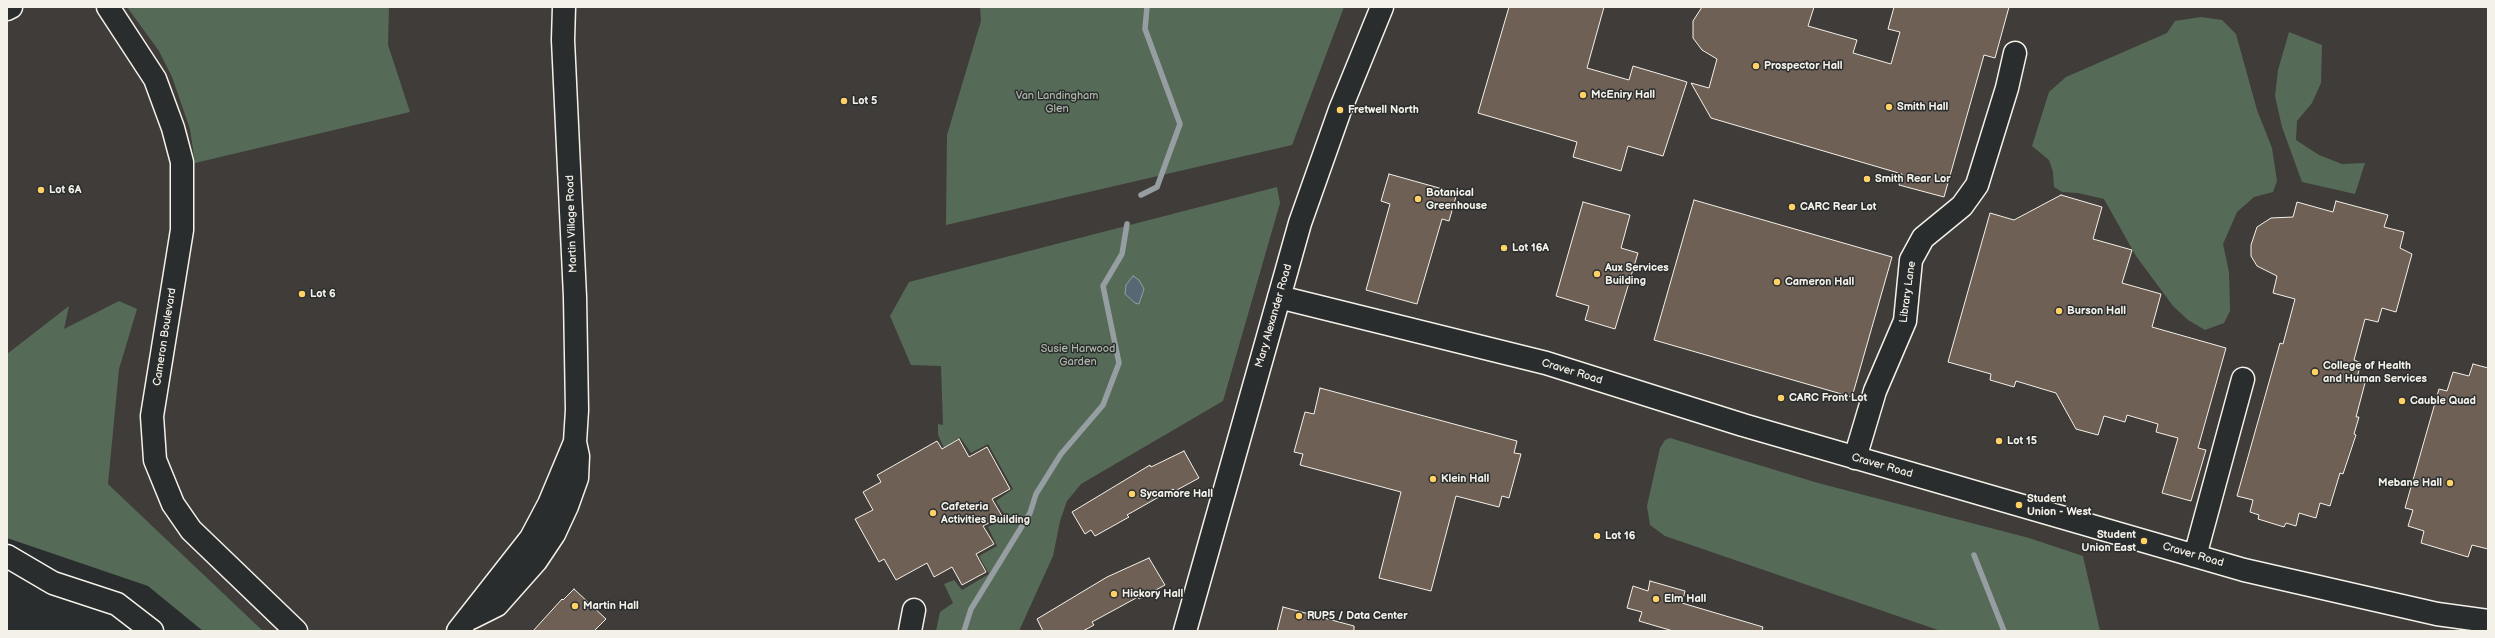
<!DOCTYPE html>
<style>
body{margin:0}
#map{position:relative;width:2495px;height:638px;overflow:hidden;background:#2a2d2e;font-family:"Balsamiq Sans",sans-serif}
canvas{display:block}
.frame{position:absolute;inset:0;border:8px solid #f4f1e8;pointer-events:none}
</style>
<div id="map">
<canvas width="2495" height="638"></canvas>
<div class="frame"></div>
</div>
<script>
const g = document.querySelector('canvas').getContext('2d');
g.lineJoin = 'round';
function paint(path, color) {
  g.fillStyle = color;
  g.fill(path, 'evenodd');
}
function shape(rows) {
  const path = new Path2D();
  for (const r of rows) {
    path.moveTo(r[0], r[1]);
    for (let i = 2; i < r.length; i += 2) path.lineTo(r[i], r[i + 1]);
  }
  return path;
}
function stroke(path, color, width, dash) {
  g.strokeStyle = color;
  g.lineWidth = width;
  g.lineCap = dash ? 'butt' : 'round';
  g.setLineDash(dash || []);
  g.stroke(path);
}
function label(font, color, halo, rows, align = 'center') {
  g.font = font + ' "Balsamiq Sans",sans-serif';
  g.lineWidth = 3;
  g.setLineDash([]);
  g.textBaseline = 'middle';
  g.strokeStyle = halo;
  g.fillStyle = color;
  for (const [text, x, y, turn = 0] of rows) {
    g.save();
    g.translate(x, y);
    g.rotate((+turn || 0) * Math.PI / 180);
    g.textAlign = isNaN(turn) ? turn : align;
    if (halo) g.strokeText(text, 0, 0);
    g.fillText(text, 0, 0);
    g.restore();
  }
}
const built = shape([
 [26,7,2488,7,2488,631,263,631,90,467,7,395,7,20]
]);
const green = shape([
 [127,7,389,7,388,45,410,112,195,163,190,129,172,77,159,51],
 [980,7,1344,7,1292,145,946,225,947,135,981,21],
 [2201,17,2222,20,2236,34,2257,110,2272,148,2277,181,2273,192,2254,197,2237,212,2223,244,2229,272,2230,311,2224,323,2205,330,2188,320,2173,306,2136,256,2104,199,2078,193,2062,192,2054,187,2053,172,2049,160,2032,146,2049,92,2066,77,2167,33,2175,21],
 [2289,32,2322,45,2321,83,2312,103,2297,121,2296,140,2319,155,2342,164,2365,163,2355,194,2302,182,2282,127,2275,96,2278,70],
 [1277,187,1280,203,1223,401,1081,484,1067,501,1060,521,1053,556,1019,631,936,631,940,612,953,603,944,584,954,580,962,590,989,574,979,556,997,546,988,527,1006,517,996,501,1013,489,988,444,971,453,960,437,944,448,938,435,938,424,943,425,941,366,911,365,890,316,909,282],
 [119,301,137,309,119,369,108,484,263,631,203,631,148,586,7,538,7,354,69,306,64,329],
 [1670,438,1818,483,2029,538,2083,556,2100,631,1941,631,1665,536,1650,525,1647,506,1660,448,1665,440]
]);
const water = shape([
 [1133,276,1139,280,1144,289,1139,304,1135,303,1125,294,1126,285,1133,276]
]);
const stream = shape([
 [1141,195,1157,187,1180,124,1145,29,1147,7],
 [1974,555,2004,631],
 [964,631,971,609,1030,513,1036,494,1061,454,1103,405,1119,363,1103,286,1122,254,1127,224]
]);
const building = shape([
 [1509,7,1604,7,1587,68,1629,80,1633,66,1687,82,1663,156,1628,146,1621,171,1573,157,1577,142,1478,113,1509,7],
 [1702,7,1814,7,1808,26,1857,40,1853,53,1891,64,1900,32,1888,29,1894,7,2009,7,1995,58,1984,55,1944,197,1899,185,1902,174,1711,118,1691,83,1709,88,1717,59,1702,50,1693,38,1693,21,1702,7],
 [1389,174,1457,193,1449,221,1442,219,1417,304,1366,290,1390,204,1381,201,1389,174],
 [2061,195,2102,207,2093,239,2132,250,2122,283,2161,294,2152,327,2226,348,2198,448,2206,450,2191,501,2162,493,2178,438,2156,432,2158,424,2127,415,2125,422,2104,416,2098,435,2076,429,2056,393,2016,381,2014,387,1990,380,1991,374,1948,362,1990,213,2014,220,2061,195],
 [1694,200,1892,257,1852,397,1654,340,1694,200],
 [2336,201,2388,215,2384,227,2404,232,2400,248,2412,254,2396,312,2382,308,2378,322,2365,319,2354,360,2361,363,2356,381,2365,383,2356,417,2359,417,2354,434,2356,435,2343,474,2340,473,2330,506,2320,503,2316,518,2299,513,2296,526,2286,523,2284,527,2258,519,2259,515,2250,512,2253,500,2237,496,2280,343,2283,344,2295,299,2273,293,2277,276,2257,266,2251,256,2251,245,2257,227,2271,218,2293,217,2297,202,2333,212,2336,201],
 [1583,202,1630,215,1621,248,1638,253,1615,329,1585,320,1589,306,1556,296,1583,202],
 [2473,364,2488,368,2488,549,2472,545,2468,557,2421,543,2424,531,2408,526,2413,510,2405,508,2439,389,2447,391,2453,372,2469,376,2473,364],
 [1320,388,1517,441,1514,453,1521,454,1509,498,1502,496,1499,507,1456,496,1431,591,1379,578,1401,492,1300,465,1303,454,1294,452,1305,412,1314,414,1320,388],
 [959,439,969,457,987,447,1010,489,992,499,1002,516,983,526,994,544,976,554,986,572,962,585,952,567,934,577,927,563,896,580,884,559,879,562,855,519,873,510,863,492,881,482,877,475,937,441,942,449,959,439],
 [1184,451,1199,478,1175,491,1173,489,1127,515,1129,517,1095,536,1091,530,1085,534,1072,512,1150,465,1151,467,1184,451],
 [1149,558,1165,585,1139,599,1138,597,1092,622,1094,625,1083,631,1043,631,1037,619,1107,577,1149,558],
 [1650,581,1685,591,1682,603,1763,627,1762,631,1673,631,1639,621,1642,612,1627,608,1633,586,1648,591,1650,581],
 [574,589,606,619,594,631,533,631,562,599,563,600,574,589],
 [1283,607,1354,626,1354,631,1277,631,1283,607]
]);
const minor = shape([
 [108,7,155,79,173,128,182,162,182,230,152,416,155,460,173,504,191,530,296,631],
 [564,7,563,40,575,297,577,410,575,442],
 [7,9,11,7],
 [1279,297,1546,363,1743,425,2244,570,2437,614,2488,621],
 [1855,458,1875,391,1905,321,1911,260,1923,238,1962,206,1977,185,2007,88,2015,53],
 [7,556,53,583,117,604,152,631],
 [2195,556,2243,379],
 [458,631,531,538,549,504,575,442,578,456,577,478,567,506,554,534,536,561,497,605,471,618],
 [910,631,914,610],
 [1185,631,1300,223,1340,110,1382,7]
]);
const markers = [
 [1756,66,4,"#ffd166"],
 [1583,95,4,"#ffd166"],
 [844,101,4,"#ffd166"],
 [1889,107,4,"#ffd166"],
 [1340,110,4,"#ffd166"],
 [1867,179,4,"#ffd166"],
 [41,190,4,"#ffd166"],
 [1418,199,4,"#ffd166"],
 [1792,207,4,"#ffd166"],
 [1504,248,4,"#ffd166"],
 [1597,274,4,"#ffd166"],
 [1777,282,4,"#ffd166"],
 [302,294,4,"#ffd166"],
 [2059,311,4,"#ffd166"],
 [2315,372,4,"#ffd166"],
 [1781,398,4,"#ffd166"],
 [2402,401,4,"#ffd166"],
 [1999,441,4,"#ffd166"],
 [1433,479,4,"#ffd166"],
 [2450,483,4,"#ffd166"],
 [1132,494,4,"#ffd166"],
 [2019,505,4,"#ffd166"],
 [933,513,4,"#ffd166"],
 [1597,536,4,"#ffd166"],
 [2144,541,4,"#ffd166"],
 [1114,594,4,"#ffd166"],
 [1656,599,4,"#ffd166"],
 [575,606,4,"#ffd166"],
 [1299,616,4,"#ffd166"]
];
const poiNames = [
 ["Prospector Hall",1764,66],
 ["McEniry Hall",1591,95],
 ["Lot 5",852,101],
 ["Smith Hall",1897,107],
 ["Fretwell North",1348,110],
 ["Smith Rear Lor",1875,179],
 ["Lot 6A",49,190],
 ["Botanical",1426,193],
 ["Greenhouse",1426,206],
 ["CARC Rear Lot",1800,207],
 ["Lot 16A",1512,248],
 ["Aux Services",1605,268],
 ["Building",1605,281],
 ["Cameron Hall",1785,282],
 ["Lot 6",310,294],
 ["Burson Hall",2067,311],
 ["College of Health",2323,366],
 ["and Human Services",2323,379],
 ["CARC Front Lot",1789,398],
 ["Cauble Quad",2410,401],
 ["Lot 15",2007,441],
 ["Klein Hall",1441,479],
 ["Mebane Hall",2442,483,"right"],
 ["Sycamore Hall",1140,494],
 ["Student",2027,499],
 ["Union - West",2027,512],
 ["Cafeteria",941,507],
 ["Activities Building",941,520],
 ["Student",2136,535,"right"],
 ["Union East",2136,548,"right"],
 ["Lot 16",1605,536],
 ["Hickory Hall",1122,594],
 ["Elm Hall",1664,599],
 ["Martin Hall",583,606],
 ["RUP5 / Data Center",1307,616]
];
const parkNames = [
 ["Van Landingham",1057,96],
 ["Glen",1057,109],
 ["Susie Harwood",1078,349],
 ["Garden",1078,362]
];
const streetNames = [
 ["Martin Village Road",572,224,-92],
 ["Library Lane",1908,292,-82],
 ["Mary Alexander Road",1274,316,-74],
 ["Cameron Boulevard",165,337,-81],
 ["Craver Road",1572,372,17],
 ["Craver Road",1882,466,16],
 ["Craver Road",2193,555,16]
];
paint(built, '#3f3c3a');
paint(green, '#566b57');
paint(water, '#586774');
stroke(water, '#969ea2', 1);
stroke(stream, '#969ea2', 5.5);
paint(building, '#6f6056');
stroke(building, '#f4f1e8', 1);
stroke(minor, '#f4f1e8', 25);
stroke(minor, '#2a2d2e', 22);
for (const [x, y, r, color] of markers) {
  const dot = new Path2D();
  dot.arc(x, y, r, 0, 2 * Math.PI);
  g.fillStyle = color;
  g.fill(dot);
  stroke(dot, '#2a2d2e', 1.5);
}
label('bold 11px', '#f4f1e8', '#2a2d2e', poiNames, 'left');
label('11px', '#adb5a7', '#2a2d2e', parkNames);
label('11px', '#f4f1e8', '#2a2d2e', streetNames);
</script>
